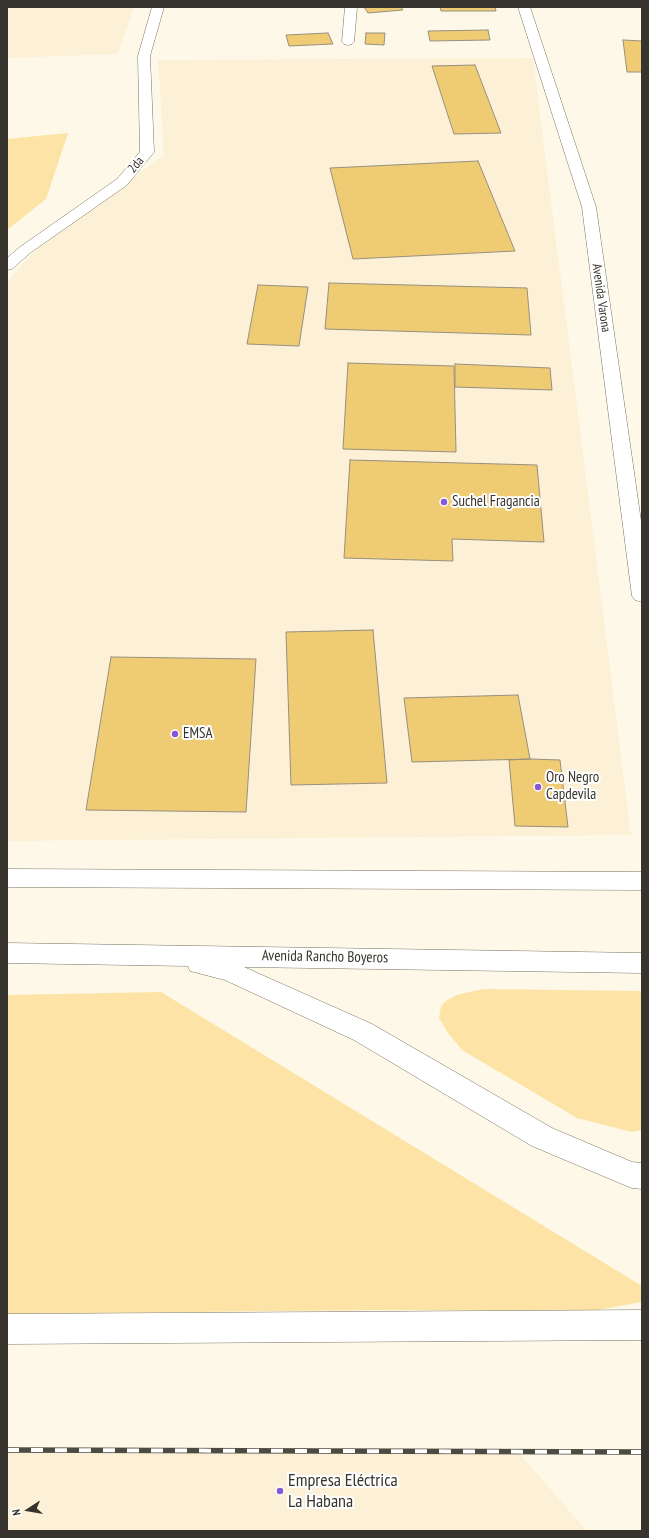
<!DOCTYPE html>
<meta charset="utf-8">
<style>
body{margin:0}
#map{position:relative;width:649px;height:1538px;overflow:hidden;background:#fef8e9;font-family:"PT Sans Narrow",sans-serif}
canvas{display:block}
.frame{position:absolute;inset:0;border:8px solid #37342d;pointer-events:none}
.north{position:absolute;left:8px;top:1490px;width:40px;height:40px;-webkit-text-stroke:3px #fff;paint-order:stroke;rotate:258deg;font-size:11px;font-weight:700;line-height:16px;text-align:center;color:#37342d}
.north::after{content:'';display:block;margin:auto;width:14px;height:18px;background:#37342d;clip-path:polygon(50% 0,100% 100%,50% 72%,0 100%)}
</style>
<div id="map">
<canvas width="649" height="1538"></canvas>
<div class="frame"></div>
<div class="north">N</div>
</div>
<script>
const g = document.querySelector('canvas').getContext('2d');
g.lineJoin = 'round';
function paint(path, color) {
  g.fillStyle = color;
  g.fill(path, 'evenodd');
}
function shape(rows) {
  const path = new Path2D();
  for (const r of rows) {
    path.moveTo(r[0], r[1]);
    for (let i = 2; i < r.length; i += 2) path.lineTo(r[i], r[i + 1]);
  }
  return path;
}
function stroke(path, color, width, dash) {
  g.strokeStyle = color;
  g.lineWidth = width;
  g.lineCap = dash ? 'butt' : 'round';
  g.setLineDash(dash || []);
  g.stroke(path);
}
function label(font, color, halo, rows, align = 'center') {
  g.font = font + ' "PT Sans Narrow",sans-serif';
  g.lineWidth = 4;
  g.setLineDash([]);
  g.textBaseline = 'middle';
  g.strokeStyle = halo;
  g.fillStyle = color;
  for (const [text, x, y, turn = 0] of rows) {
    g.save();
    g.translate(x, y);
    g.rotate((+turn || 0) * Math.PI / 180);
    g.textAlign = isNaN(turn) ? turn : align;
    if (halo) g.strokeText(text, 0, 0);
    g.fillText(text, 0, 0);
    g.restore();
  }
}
const built = shape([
 [7,7,134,7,118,54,7,58],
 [533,58,631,835,7,841,7,282,40,245,164,155,158,60],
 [7,1450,518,1452,587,1531,7,1531]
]);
const green = shape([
 [68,133,46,199,7,230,7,139],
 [483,989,642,991,642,1130,632,1132,577,1118,462,1050,448,1033,439,1018,441,1006,446,1001,457,995],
 [161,992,642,1286,642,1302,591,1311,373,1310,7,1314,7,995]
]);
const building = shape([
 [364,7,401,7,403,10,368,13,364,7],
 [440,7,495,7,496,11,441,11,440,7],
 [488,30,490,40,430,41,428,31,488,30],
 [328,33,333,44,289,46,286,35,328,33],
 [366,33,385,33,384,45,365,44,366,33],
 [623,40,642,41,642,72,627,72,623,40],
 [475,65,501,133,454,134,432,66,475,65],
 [478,161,515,251,353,259,330,168,478,161],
 [329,283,527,288,531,335,325,329,329,283],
 [258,285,308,287,299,346,247,344,258,285],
 [348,363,454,366,456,452,343,449,348,363],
 [455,364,550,368,552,390,455,387,455,364],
 [350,460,537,465,544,542,452,539,453,561,344,558,350,460],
 [373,630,387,783,291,785,286,632,373,630],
 [111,657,256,659,246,812,86,810,111,657],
 [518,695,530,759,412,762,404,698,518,695],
 [530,759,560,760,568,827,515,826,509,760,530,759]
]);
const street = shape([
 [152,7,164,7,150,56,154,152,127,185,30,253,12,269,7,270,7,258,20,247,117,179,140,152,138,56,152,7],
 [345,7,357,7,354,42,352,44,348,45,344,44,342,42,345,7],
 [642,1310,642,1340,7,1344,7,1314,642,1310]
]);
const secondary = shape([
 [518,7,530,7,596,207,642,528,642,602,635,600,632,596,582,207,518,7]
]);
const highway = shape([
 [7,869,642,872,642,890,7,887,7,869],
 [7,943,642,953,642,973,244,967,372,1024,552,1128,632,1162,642,1163,642,1189,632,1188,622,1184,532,1146,354,1040,225,980,190,971,188,966,7,963,7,943]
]);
const rail = shape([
 [7,1450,642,1452]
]);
const markers = [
 [444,502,4,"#8558d1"],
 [175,734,4,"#8558d1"],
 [538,787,4,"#8558d1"],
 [280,1491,4,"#8558d1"]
];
const farStreetnames = [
 ["2da",136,165,-50],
 ["Avenida Varona",601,298,82]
];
const poiNames = [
 ["Suchel Fragancia",452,502],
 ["EMSA",183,734],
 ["Oro Negro",546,778],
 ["Capdevila",546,795]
];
const streetNames = [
 ["Avenida Rancho Boyeros",325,957,1]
];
const nearPoinames = [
 ["Empresa Eléctrica",288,1481],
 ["La Habana",288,1502]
];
paint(built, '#fcf1d6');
paint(green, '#fde4a6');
paint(building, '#efcc74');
stroke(building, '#98907f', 1);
stroke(street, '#7a7362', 1);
stroke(secondary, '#7a7362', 1);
stroke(highway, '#7a7362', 1);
paint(street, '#fff');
paint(secondary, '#fff');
paint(highway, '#fff');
stroke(rail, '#4e4b43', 5.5);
stroke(rail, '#fff', 4, [12]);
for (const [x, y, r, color] of markers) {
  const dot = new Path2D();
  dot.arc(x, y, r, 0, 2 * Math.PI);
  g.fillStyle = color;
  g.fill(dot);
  stroke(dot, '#fff', 1.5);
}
label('13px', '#37342d', '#fff', farStreetnames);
label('15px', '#37342d', '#fff', poiNames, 'left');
label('15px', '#37342d', '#fff', streetNames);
label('18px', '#37342d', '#fff', nearPoinames, 'left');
</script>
